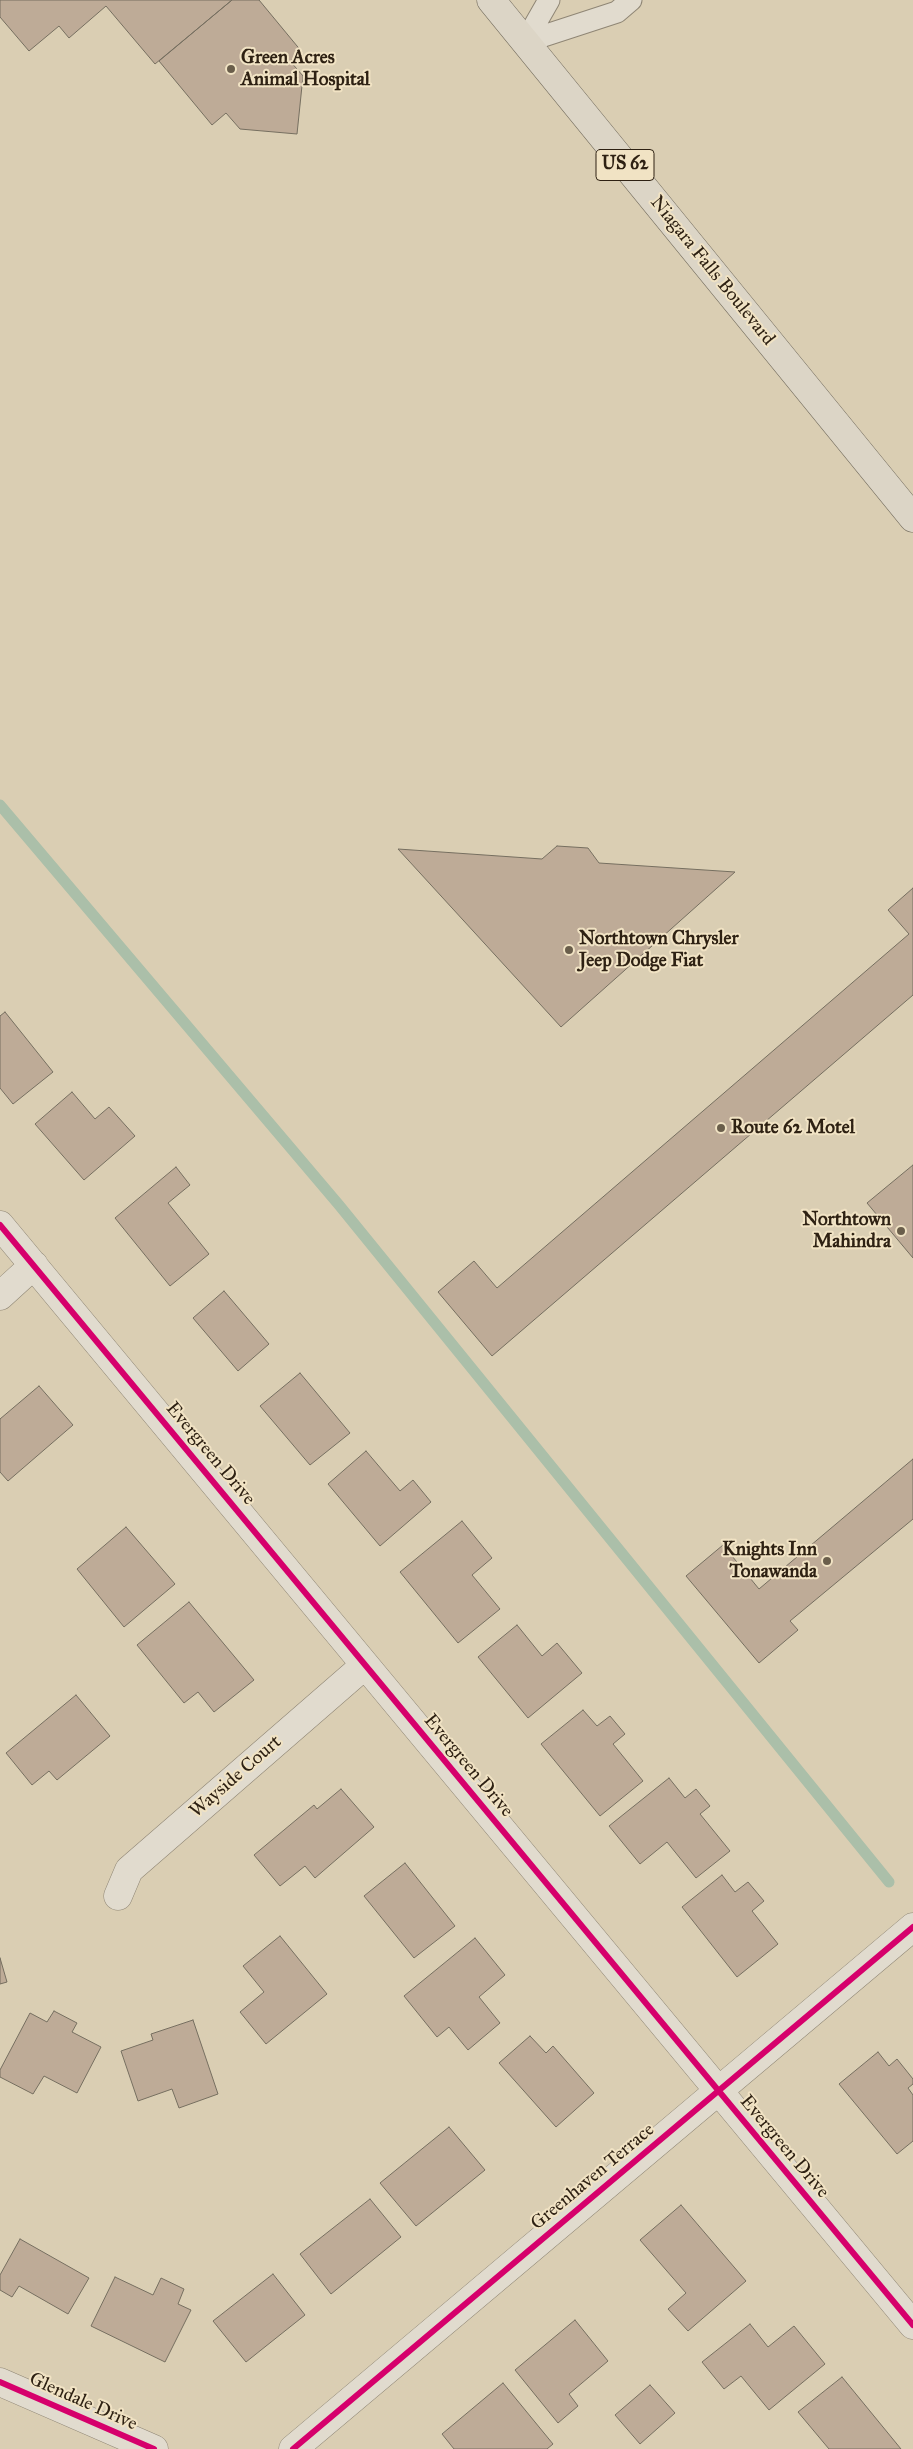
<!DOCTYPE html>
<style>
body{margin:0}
canvas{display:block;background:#daceb3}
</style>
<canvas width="913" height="2449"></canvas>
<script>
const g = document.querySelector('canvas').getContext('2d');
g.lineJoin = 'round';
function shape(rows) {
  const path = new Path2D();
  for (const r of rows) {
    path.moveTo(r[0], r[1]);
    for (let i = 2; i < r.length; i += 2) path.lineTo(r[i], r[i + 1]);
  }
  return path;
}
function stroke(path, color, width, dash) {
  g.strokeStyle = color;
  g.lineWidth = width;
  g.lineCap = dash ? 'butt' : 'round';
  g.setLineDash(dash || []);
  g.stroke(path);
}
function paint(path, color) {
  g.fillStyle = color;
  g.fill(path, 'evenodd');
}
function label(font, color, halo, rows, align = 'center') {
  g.font = font + ' "IM FELL Great Primer",serif';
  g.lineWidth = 4;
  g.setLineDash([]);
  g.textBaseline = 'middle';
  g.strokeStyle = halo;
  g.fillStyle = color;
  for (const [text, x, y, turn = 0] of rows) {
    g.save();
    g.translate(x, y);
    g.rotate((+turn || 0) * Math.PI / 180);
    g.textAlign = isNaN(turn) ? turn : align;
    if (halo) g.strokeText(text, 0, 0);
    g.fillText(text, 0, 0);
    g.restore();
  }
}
const stream = shape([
 [0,805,339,1205,889,1882]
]);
const building = shape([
 [0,0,232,0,155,64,106,6,69,38,59,26,29,51,0,17,0,0],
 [232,0,259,0,302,52,290,61,303,76,297,134,240,129,226,113,212,125,159,61,232,0],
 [557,846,588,848,599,863,735,872,561,1027,398,849,542,859,557,846],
 [913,888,913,995,492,1356,438,1292,474,1261,497,1288,909,934,888,910,913,888],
 [5,1012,53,1072,13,1104,0,1088,0,1016,5,1012],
 [72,1092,95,1119,109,1107,135,1136,84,1180,35,1124,72,1092],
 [913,1165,913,1258,867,1203,913,1165],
 [176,1167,190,1185,168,1203,209,1254,170,1286,115,1218,176,1167],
 [224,1291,269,1344,238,1371,193,1318,224,1291],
 [300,1373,350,1433,310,1465,260,1406,300,1373],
 [39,1386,73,1425,8,1481,0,1472,0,1419,39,1386],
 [366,1451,400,1491,413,1480,431,1502,380,1546,328,1484,366,1451],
 [913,1459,913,1519,790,1621,798,1630,759,1663,686,1576,723,1545,759,1589,913,1459],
 [462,1521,492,1558,472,1575,500,1609,458,1643,400,1572,462,1521],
 [126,1527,175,1584,124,1627,77,1569,126,1527],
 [189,1602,254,1680,214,1712,198,1692,184,1703,137,1645,189,1602],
 [517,1625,542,1656,557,1643,582,1673,528,1718,478,1657,517,1625],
 [76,1695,110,1736,57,1780,49,1771,32,1785,6,1753,76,1695],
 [583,1710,597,1726,610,1716,625,1734,613,1744,643,1781,600,1816,541,1744,583,1710],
 [669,1778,685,1798,696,1789,710,1806,700,1814,730,1851,696,1878,667,1842,640,1864,609,1826,669,1778],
 [341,1789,374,1827,315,1878,305,1866,280,1886,254,1855,314,1805,317,1809,341,1789],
 [405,1863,455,1926,414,1958,364,1896,405,1863],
 [722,1875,735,1892,748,1882,764,1901,752,1911,778,1944,737,1977,682,1907,722,1875],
 [280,1936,327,1994,266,2044,240,2012,264,1992,243,1966,280,1936],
 [475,1938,505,1975,479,1997,500,2023,468,2050,449,2027,437,2037,404,1996,475,1938],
 [0,1958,7,1982,0,1984,0,1958],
 [54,2011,77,2023,72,2032,101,2047,77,2093,44,2076,33,2094,0,2077,0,2070,30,2013,47,2022,54,2011],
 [193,2020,218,2094,179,2108,172,2089,138,2101,121,2051,153,2040,151,2034,193,2020],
 [530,2036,546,2053,553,2046,594,2093,556,2127,499,2063,530,2036],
 [878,2052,889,2066,897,2059,913,2079,913,2084,908,2088,913,2095,913,2141,897,2154,839,2084,878,2052],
 [449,2127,485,2170,416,2226,380,2183,449,2127],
 [370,2199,401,2237,331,2294,300,2254,370,2199],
 [681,2205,746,2281,688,2331,668,2309,686,2293,640,2240,681,2205],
 [20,2239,89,2278,68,2314,19,2286,12,2297,0,2290,0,2275,20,2239],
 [273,2274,305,2315,246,2362,213,2321,273,2274],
 [115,2277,153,2295,161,2278,184,2289,178,2304,191,2310,165,2362,91,2326,115,2277],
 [575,2320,608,2361,569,2394,578,2406,558,2423,515,2370,575,2320],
 [750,2324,768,2347,794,2326,825,2364,769,2410,741,2376,724,2389,702,2362,750,2324],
 [842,2377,901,2449,829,2449,798,2412,842,2377],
 [503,2383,553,2444,547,2449,454,2449,442,2434,503,2383],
 [650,2385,675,2413,640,2444,615,2415,650,2385]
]);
const lane = shape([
 [525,42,617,12,631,0],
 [525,42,549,0]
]);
const street = shape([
 [0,1225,913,2325],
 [0,1296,34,1265],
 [118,1896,129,1870,365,1665],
 [0,2382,154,2449],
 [293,2449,913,1927]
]);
const primary = shape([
 [491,0,913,518]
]);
const cycleway = shape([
 [0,1225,913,2325],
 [0,2382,154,2449],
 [293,2449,913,1927]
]);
const markers = [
 [231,69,5,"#6a5e4b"],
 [569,950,5,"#6a5e4b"],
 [721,1128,5,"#6a5e4b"],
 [901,1231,5,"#6a5e4b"],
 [827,1561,5,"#6a5e4b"]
];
const shields = [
 [625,165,58]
];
const shieldNames = [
 ["US 62",625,165]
];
const poiNames = [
 ["Green Acres",241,58],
 ["Animal Hospital",241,80],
 ["Northtown Chrysler",579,939],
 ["Jeep Dodge Fiat",579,961],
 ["Route 62 Motel",731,1128],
 ["Northtown",891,1220,"right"],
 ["Mahindra",891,1242,"right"],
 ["Knights Inn",817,1550,"right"],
 ["Tonawanda",817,1572,"right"]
];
const streetNames = [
 ["Niagara Falls Boulevard",712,271,51],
 ["Evergreen Drive",210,1454,50],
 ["Evergreen Drive",468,1766,50],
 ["Wayside Court",236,1777,-41],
 ["Evergreen Drive",784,2147,50],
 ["Greenhaven Terrace",593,2177,-40],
 ["Glendale Drive",83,2402,24]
];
stroke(stream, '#abbfa9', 11);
paint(building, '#beab97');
stroke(building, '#766f60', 1);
stroke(lane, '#8f8675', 23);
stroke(street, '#8f8675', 29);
stroke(primary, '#766f60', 29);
stroke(lane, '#e1dbce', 21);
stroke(street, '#e1dbce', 28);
stroke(primary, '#dcd5c6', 28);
stroke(cycleway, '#d6006c', 6);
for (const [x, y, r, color] of markers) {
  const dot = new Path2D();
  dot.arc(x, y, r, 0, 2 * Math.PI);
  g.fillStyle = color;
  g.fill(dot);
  stroke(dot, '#f1e3c4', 2);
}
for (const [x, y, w] of shields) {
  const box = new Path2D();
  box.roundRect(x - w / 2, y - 15.5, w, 31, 4);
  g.fillStyle = '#f1e3c4';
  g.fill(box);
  stroke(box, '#2e2113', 1);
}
label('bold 18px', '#2e2113', null, shieldNames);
label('bold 19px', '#2e2113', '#f1e3c4', poiNames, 'left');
label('19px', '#2e2113', '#f1e3c4', streetNames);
</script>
